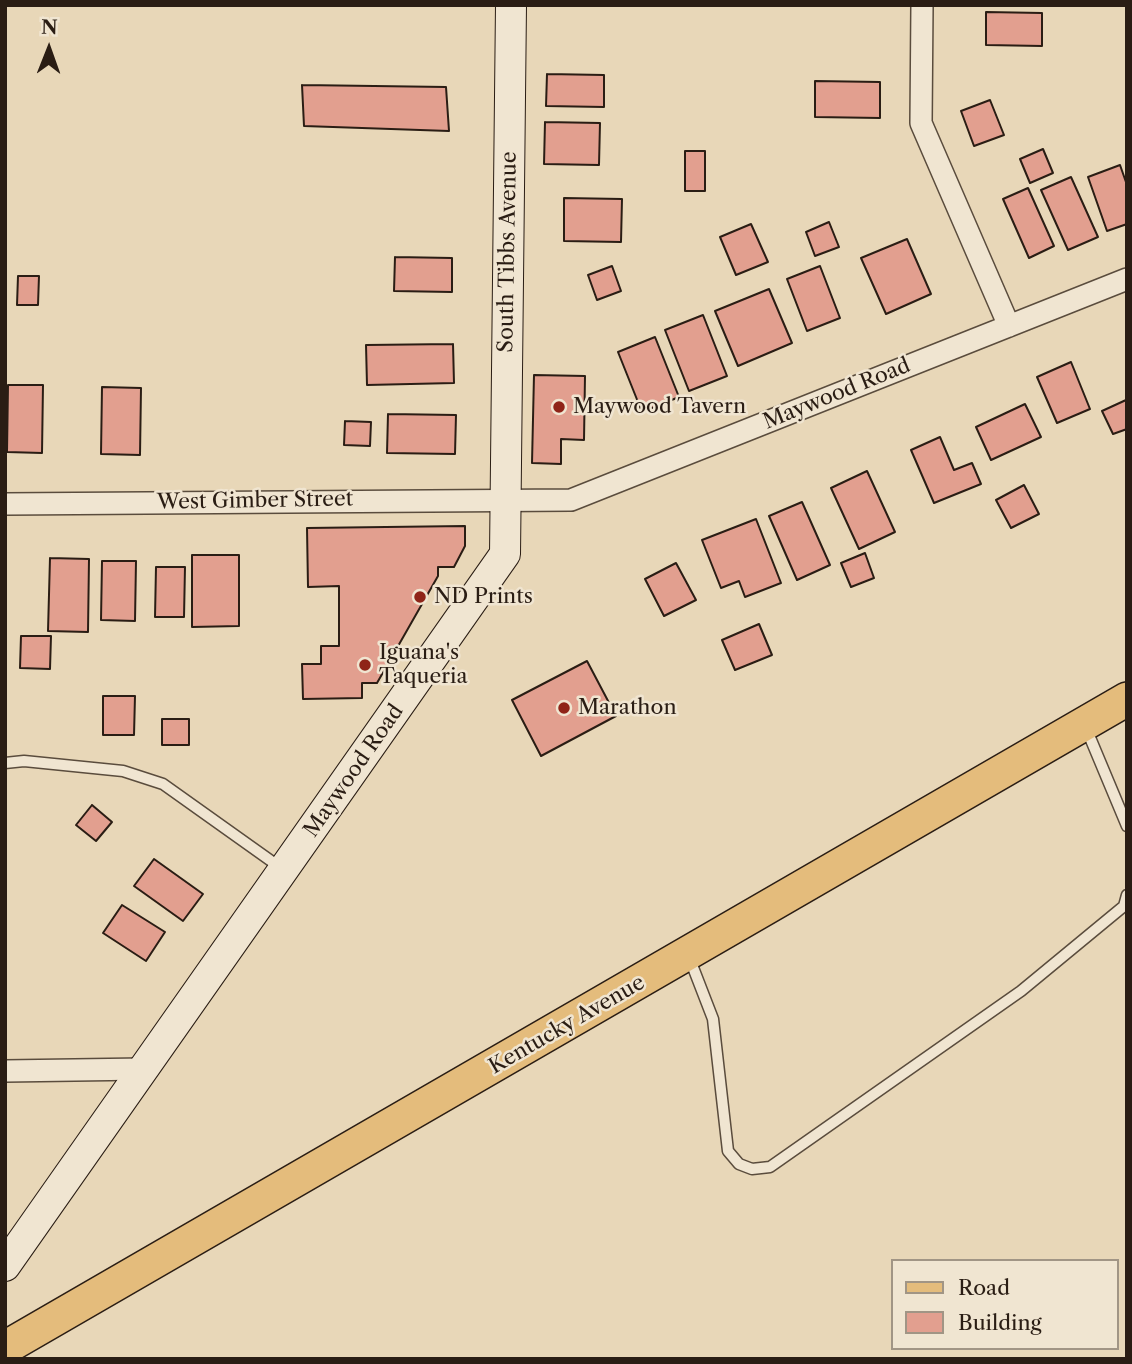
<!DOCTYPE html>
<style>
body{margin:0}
#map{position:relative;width:1132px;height:1364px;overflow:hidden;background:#e8d7b8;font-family:"Libre Caslon Text",serif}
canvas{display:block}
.frame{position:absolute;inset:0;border:7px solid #2a1d14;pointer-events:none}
.legend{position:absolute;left:891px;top:1259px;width:228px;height:91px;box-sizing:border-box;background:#f0e5d1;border:2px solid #a19585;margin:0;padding:9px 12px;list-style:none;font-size:21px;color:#2a1d14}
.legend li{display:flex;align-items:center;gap:14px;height:35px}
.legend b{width:35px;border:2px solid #a19585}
.north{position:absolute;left:14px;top:14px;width:70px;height:70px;-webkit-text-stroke:5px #f0e5d1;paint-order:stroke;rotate:1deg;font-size:19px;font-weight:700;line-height:28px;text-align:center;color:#2a1d14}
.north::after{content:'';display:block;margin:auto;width:24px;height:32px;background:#2a1d14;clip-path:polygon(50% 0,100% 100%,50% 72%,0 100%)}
</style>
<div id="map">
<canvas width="1132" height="1364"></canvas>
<div class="frame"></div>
<ul class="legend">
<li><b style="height:9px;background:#e4bc7c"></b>Road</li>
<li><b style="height:19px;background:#e29f8f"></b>Building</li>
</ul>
<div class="north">N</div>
</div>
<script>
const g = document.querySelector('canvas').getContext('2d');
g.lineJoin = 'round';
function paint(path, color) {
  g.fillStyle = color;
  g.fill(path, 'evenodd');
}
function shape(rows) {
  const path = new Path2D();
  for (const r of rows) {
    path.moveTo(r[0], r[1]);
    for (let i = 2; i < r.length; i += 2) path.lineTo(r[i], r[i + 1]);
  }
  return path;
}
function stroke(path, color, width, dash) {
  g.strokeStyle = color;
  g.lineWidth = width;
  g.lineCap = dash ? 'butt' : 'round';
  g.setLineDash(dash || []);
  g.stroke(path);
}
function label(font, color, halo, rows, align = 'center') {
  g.font = font + ' "Libre Caslon Text",serif';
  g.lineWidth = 5;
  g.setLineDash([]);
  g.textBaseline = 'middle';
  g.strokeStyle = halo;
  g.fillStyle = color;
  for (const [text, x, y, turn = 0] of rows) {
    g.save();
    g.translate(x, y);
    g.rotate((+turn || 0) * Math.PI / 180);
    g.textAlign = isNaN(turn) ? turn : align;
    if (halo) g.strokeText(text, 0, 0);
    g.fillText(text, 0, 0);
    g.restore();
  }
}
const building = shape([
 [986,12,1042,13,1042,46,986,45,986,12],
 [547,74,604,75,604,107,546,106,547,74],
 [815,81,880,82,880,118,815,117,815,81],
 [302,85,446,87,449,131,304,126,302,85],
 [990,100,1004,135,974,146,961,111,990,100],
 [545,122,600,123,599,165,544,164,545,122],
 [1043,149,1053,173,1030,183,1020,159,1043,149],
 [685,151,705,151,705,191,685,191,685,151],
 [1120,165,1127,185,1127,224,1107,231,1088,177,1120,165],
 [1071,177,1098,237,1068,250,1041,190,1071,177],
 [1028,188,1054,246,1029,258,1003,199,1028,188],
 [564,198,622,199,621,242,564,241,564,198],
 [829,222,839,247,815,256,806,232,829,222],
 [751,224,768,262,736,275,720,237,751,224],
 [907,239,931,294,886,314,861,258,907,239],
 [395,257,452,258,452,292,394,291,395,257],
 [612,266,621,291,597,300,588,275,612,266],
 [820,266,840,318,807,331,787,279,820,266],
 [18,276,39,276,38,305,17,305,18,276],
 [769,289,792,343,738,366,715,311,769,289],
 [703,315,727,376,689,391,665,330,703,315],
 [655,337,679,397,642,412,618,352,655,337],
 [453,344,454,383,367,385,366,345,453,344],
 [1071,362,1090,409,1057,423,1037,377,1071,362],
 [534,375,585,376,584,440,561,439,561,464,532,463,534,375],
 [8,385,43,385,42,453,7,452,8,385],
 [102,387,141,388,140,455,101,454,102,387],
 [1126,400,1127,429,1113,434,1102,411,1126,400],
 [1025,404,1041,437,991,460,976,427,1025,404],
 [388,414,456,415,455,454,387,453,388,414],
 [345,421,371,422,370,446,344,445,345,421],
 [940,437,954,470,972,463,981,484,934,503,911,450,940,437],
 [867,471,895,532,859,549,831,488,867,471],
 [1024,485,1039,514,1011,528,996,500,1024,485],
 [802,502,830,565,797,580,769,516,802,502],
 [756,519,781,583,745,597,739,581,721,588,702,540,756,519],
 [465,526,465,546,454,567,438,567,438,576,377,683,362,683,362,698,303,699,302,664,321,664,321,646,339,646,339,586,308,587,307,528,465,526],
 [865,553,874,578,851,587,841,563,865,553],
 [192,555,239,555,239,626,192,627,192,555],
 [50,558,89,559,88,632,48,631,50,558],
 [102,561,136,561,135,621,101,620,102,561],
 [676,563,696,600,664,616,645,579,676,563],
 [156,567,185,567,184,617,155,617,156,567],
 [759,624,772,655,735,670,722,640,759,624],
 [21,636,51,636,50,669,20,668,21,636],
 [587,661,616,716,541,756,512,700,587,661],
 [103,696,135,696,134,735,103,735,103,696],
 [162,719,189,719,189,745,162,745,162,719],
 [92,805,112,822,96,841,76,825,92,805],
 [154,859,203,894,183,921,134,886,154,859],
 [122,905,165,932,146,961,103,933,122,905]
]);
const service = shape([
 [1086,728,1127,826],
 [5,763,24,761,123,771,163,784,281,868],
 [689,957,713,1019,728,1151,739,1164,752,1169,770,1167,1021,991,1124,906,1127,895]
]);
const minor = shape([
 [922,5,921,123,1009,326],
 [5,504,571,500,1127,279],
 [5,1071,144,1069]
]);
const secondary = shape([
 [5,1266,505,554,511,5]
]);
const primary = shape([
 [5,1348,1127,699]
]);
const markers = [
 [559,407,7,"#8f2418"],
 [420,597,7,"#8f2418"],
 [365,665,7,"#8f2418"],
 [564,708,7,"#8f2418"]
];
const streetNames = [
 ["South Tibbs Avenue",508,252,-89],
 ["Maywood Road",837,394,-22],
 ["West Gimber Street",255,501,-1],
 ["Maywood Road",354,771,-55],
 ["Kentucky Avenue",567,1025,-30]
];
const poiNames = [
 ["Maywood Tavern",573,407],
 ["ND Prints",434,597],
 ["Iguana's",379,653],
 ["Taqueria",379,677],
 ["Marathon",578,708]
];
paint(building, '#e29f8f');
stroke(building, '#2a1d14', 2);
stroke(service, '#5a4c3d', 13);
stroke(minor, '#5a4c3d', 24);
stroke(secondary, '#2a1d14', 32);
stroke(primary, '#2a1d14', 36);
stroke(service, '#f0e5d1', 10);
stroke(minor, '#f0e5d1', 21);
stroke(secondary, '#f0e5d1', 30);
stroke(primary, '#e4bc7c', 33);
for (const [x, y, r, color] of markers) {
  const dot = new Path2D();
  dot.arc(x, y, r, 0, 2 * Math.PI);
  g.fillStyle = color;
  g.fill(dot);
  stroke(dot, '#f0e5d1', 2.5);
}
label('21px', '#2a1d14', '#f0e5d1', streetNames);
label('21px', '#2a1d14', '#f0e5d1', poiNames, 'left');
</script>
